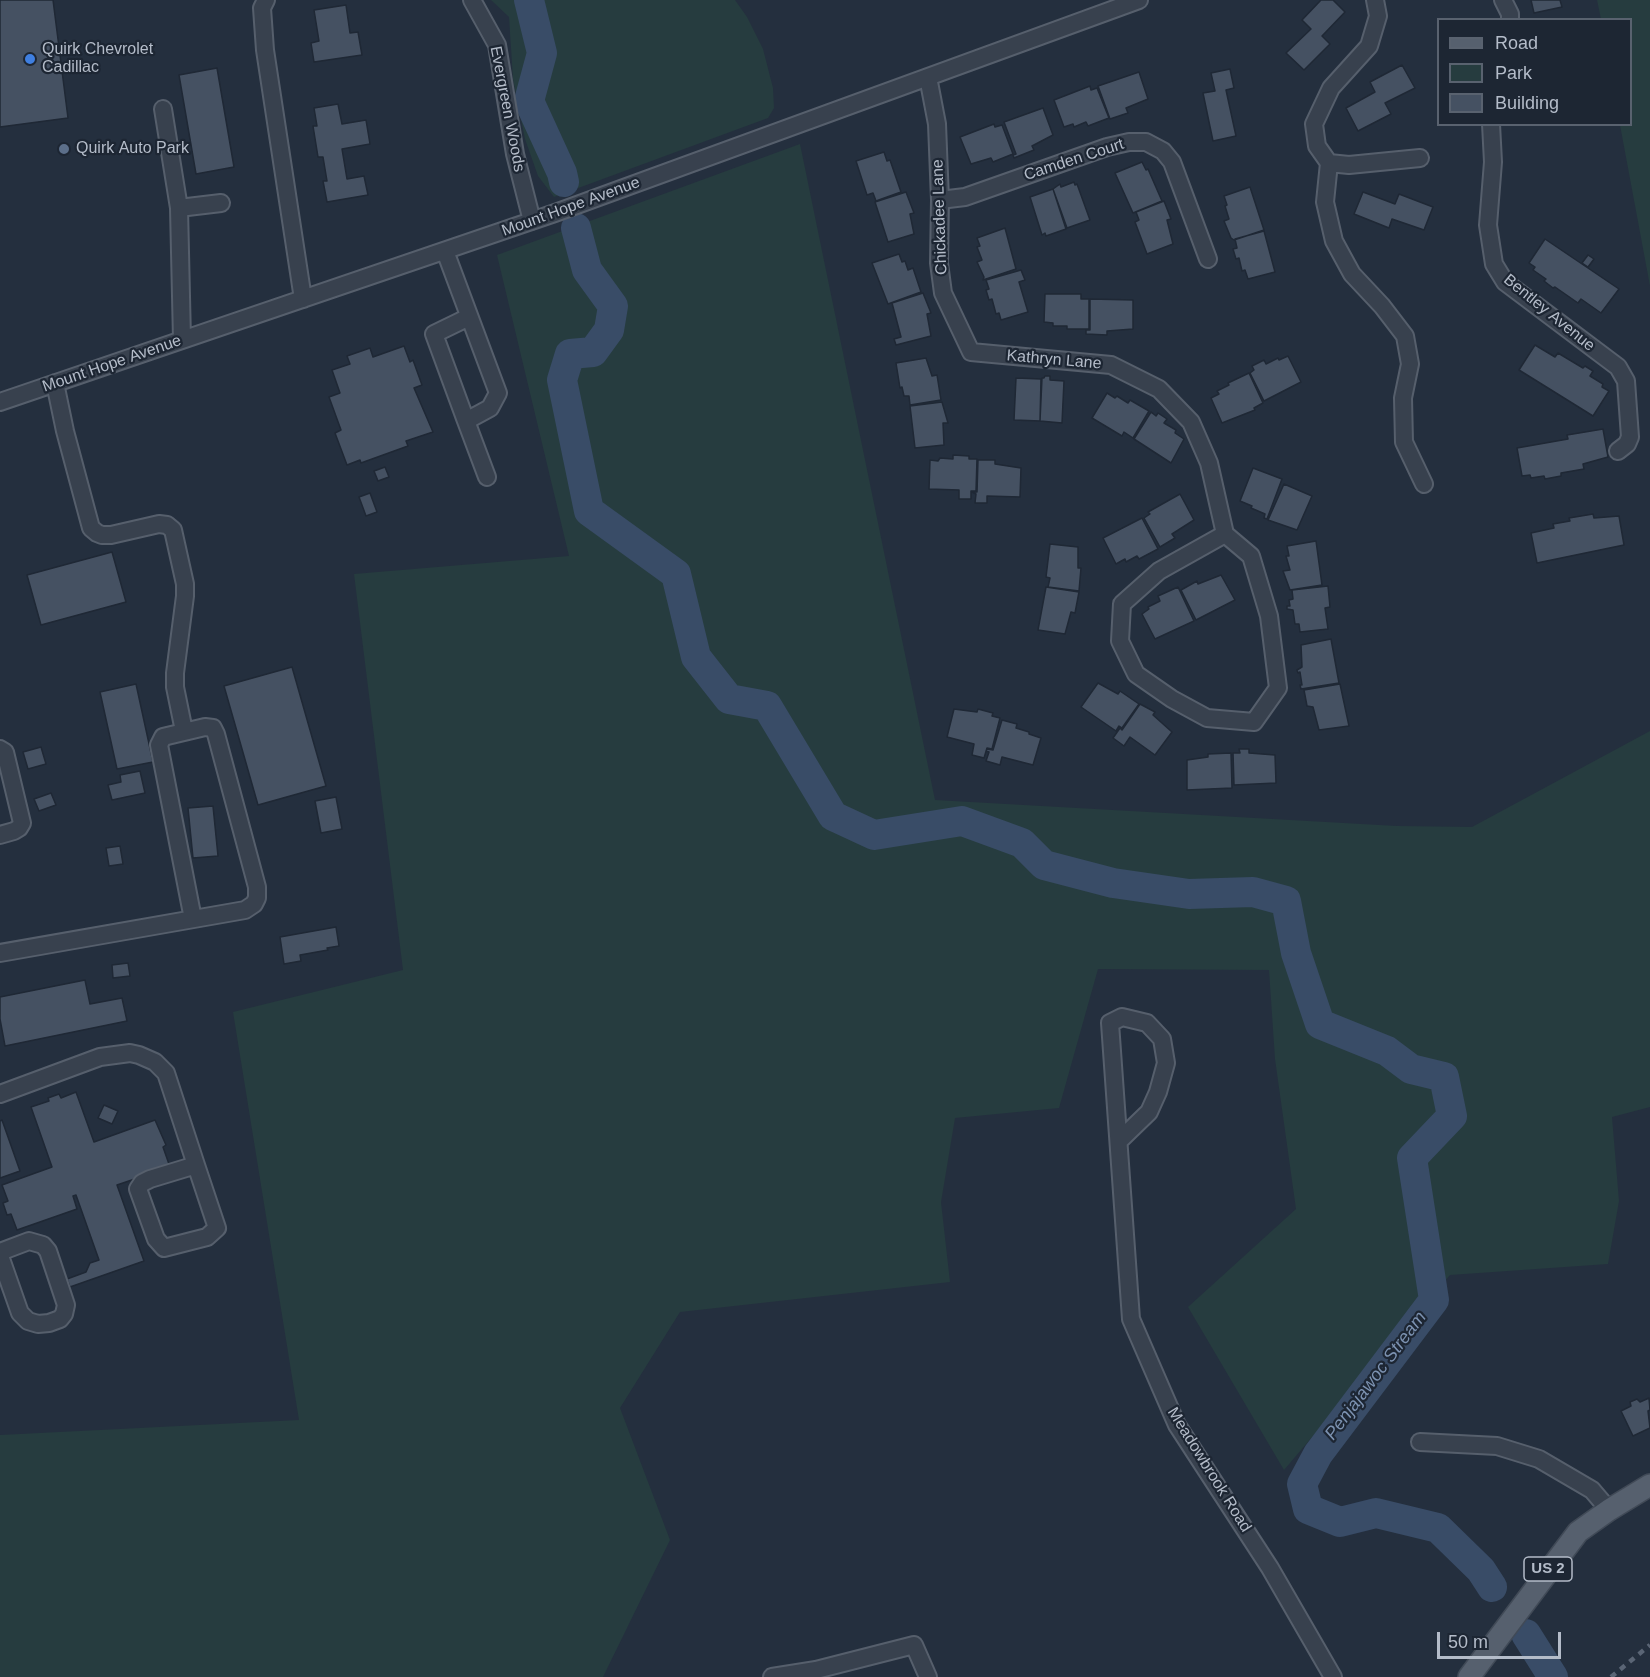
<!DOCTYPE html>
<style>
body{margin:0}
#map{position:relative;width:1650px;height:1677px;overflow:hidden;background:#242f3e;font-family:Arial,sans-serif}
canvas{display:block}
.legend{position:absolute;left:1437px;top:18px;width:195px;height:108px;box-sizing:border-box;background:#1d2633;border:2px solid #59626f;margin:0;padding:8px 10px;list-style:none;font-size:18px;color:#b4bcc9}
.legend li{display:flex;align-items:center;gap:12px;height:30px}
.legend b{width:30px;border:2px solid #59626f}
.scale{position:absolute;left:1437px;top:1632px;width:124px;height:27px;box-sizing:border-box;border:3px solid #b4bcc9;border-top:0;padding-left:8px;font-size:18px;line-height:21px;white-space:nowrap;color:#b4bcc9;-webkit-text-stroke:4px #1d2633;paint-order:stroke}
</style>
<div id="map">
<canvas width="1650" height="1677"></canvas>
<ul class="legend">
<li><b style="height:8px;background:#56606e"></b>Road</li>
<li><b style="height:16px;background:#263c3f"></b>Park</li>
<li><b style="height:16px;background:#455162"></b>Building</li>
</ul>
<div class="scale">50 m</div>
</div>
<script>
const g = document.querySelector('canvas').getContext('2d');
g.lineJoin = 'round';
function paint(path, color) {
  g.fillStyle = color;
  g.fill(path, 'evenodd');
}
function shape(rows) {
  const path = new Path2D();
  for (const r of rows) {
    path.moveTo(r[0], r[1]);
    for (let i = 2; i < r.length; i += 2) path.lineTo(r[i], r[i + 1]);
  }
  return path;
}
function stroke(path, color, width, dash) {
  g.strokeStyle = color;
  g.lineWidth = width;
  g.lineCap = dash ? 'butt' : 'round';
  g.setLineDash(dash || []);
  g.stroke(path);
}
function label(font, color, halo, rows, align = 'center') {
  g.font = font + ' Arial,sans-serif';
  g.lineWidth = 4.5;
  g.setLineDash([]);
  g.textBaseline = 'middle';
  g.strokeStyle = halo;
  g.fillStyle = color;
  for (const [text, x, y, turn = 0] of rows) {
    g.save();
    g.translate(x, y);
    g.rotate((+turn || 0) * Math.PI / 180);
    g.textAlign = isNaN(turn) ? turn : align;
    if (halo) g.strokeText(text, 0, 0);
    g.fillText(text, 0, 0);
    g.restore();
  }
}
const green = shape([
 [491,0,735,0,747,17,763,49,773,88,774,108,768,118,554,197,538,176,525,139,513,79,509,17],
 [1597,0,1650,0,1650,286,1620,125,1630,124,1630,20,1601,19],
 [800,144,935,800,1397,826,1472,827,1650,731,1650,1107,1612,1117,1619,1201,1608,1264,1450,1275,1284,1470,1188,1307,1296,1209,1275,1059,1269,970,1098,969,1059,1108,955,1118,941,1202,950,1282,680,1312,620,1408,670,1540,603,1677,0,1677,0,1435,299,1420,233,1012,403,970,354,574,569,556,497,255]
]);
const river = shape([
 [529,0,542,53,529,101,562,173,564,182],
 [576,228,587,270,613,306,609,330,593,352,570,354,562,380,589,511,676,574,696,657,729,699,767,706,833,816,874,835,962,821,1022,843,1044,865,1113,883,1189,894,1253,892,1286,901,1296,953,1320,1024,1387,1051,1411,1069,1444,1077,1452,1116,1412,1158,1434,1300,1318,1454,1302,1484,1308,1509,1340,1522,1376,1513,1438,1528,1481,1570,1492,1587],
 [1526,1634,1553,1677]
]);
const building = shape([
 [0,0,53,0,68,118,0,127,0,0],
 [1321,0,1333,0,1345,12,1322,36,1330,44,1304,70,1286,53,1311,29,1302,20,1321,0],
 [1531,0,1560,0,1562,7,1534,13,1531,0],
 [346,5,350,33,358,32,362,55,314,62,311,43,319,41,314,10,346,5],
 [1402,65,1415,88,1385,103,1391,114,1358,131,1346,108,1375,92,1370,82,1402,65],
 [217,68,234,167,196,174,179,75,217,68],
 [1230,69,1234,88,1226,90,1236,136,1213,141,1203,93,1215,91,1211,73,1230,69],
 [1139,72,1148,99,1126,108,1128,113,1110,119,1098,86,1139,72],
 [1090,86,1091,90,1097,88,1109,118,1088,126,1086,122,1074,127,1073,124,1064,127,1054,100,1090,86],
 [338,104,342,124,366,120,370,144,342,149,347,179,364,176,368,195,327,202,323,181,327,181,323,157,318,157,313,126,317,126,314,108,338,104],
 [1043,108,1053,135,1032,146,1034,150,1014,158,1013,155,1016,154,1004,122,1043,108],
 [994,124,995,127,1002,125,1013,154,993,162,991,158,971,164,960,137,994,124],
 [884,152,887,161,890,160,901,192,876,201,873,193,867,195,856,161,884,152],
 [1142,162,1146,170,1148,169,1162,201,1133,213,1115,173,1142,162],
 [1074,182,1075,185,1077,184,1090,220,1067,228,1053,189,1060,184,1061,187,1074,182],
 [1250,187,1264,230,1234,240,1231,238,1224,221,1229,219,1225,206,1227,205,1224,196,1250,187],
 [1053,189,1066,229,1046,236,1045,233,1042,235,1030,197,1053,189],
 [906,192,914,213,910,214,914,234,888,242,875,202,906,192],
 [1363,192,1395,204,1399,194,1433,207,1424,230,1392,219,1389,228,1354,214,1363,192],
 [1164,201,1171,219,1167,220,1173,244,1147,254,1135,222,1139,220,1136,212,1164,201],
 [1005,228,1016,269,983,280,984,277,977,262,982,260,977,247,980,246,977,238,1005,228],
 [1264,231,1275,272,1248,279,1245,270,1242,271,1239,258,1236,259,1233,249,1237,248,1235,239,1264,231],
 [1545,239,1619,289,1601,313,1581,299,1578,303,1555,287,1553,288,1544,281,1546,279,1533,270,1535,267,1529,263,1545,239],
 [899,254,902,262,905,261,908,270,913,268,921,292,888,304,872,263,899,254],
 [1588,255,1594,259,1588,267,1582,263,1588,255],
 [1021,270,1025,280,1019,282,1028,312,1001,320,999,313,996,314,992,299,989,300,986,290,989,289,986,280,1021,270],
 [923,293,931,313,927,314,931,336,896,345,894,339,901,337,892,303,923,293],
 [1045,294,1081,294,1081,299,1089,299,1089,329,1067,329,1067,326,1053,326,1053,323,1044,322,1045,294],
 [1090,299,1133,300,1133,329,1107,331,1107,335,1086,334,1086,330,1090,330,1090,299],
 [1535,345,1555,357,1558,353,1583,368,1585,366,1593,371,1590,376,1603,384,1602,387,1609,391,1593,416,1519,370,1535,345],
 [404,346,410,362,413,360,422,385,414,388,433,432,406,441,408,446,361,463,360,460,347,465,335,433,341,430,329,397,340,393,332,370,350,364,347,356,370,348,373,357,404,346],
 [1288,356,1301,382,1264,401,1250,373,1254,370,1252,366,1264,360,1266,364,1278,358,1279,360,1288,356],
 [926,358,932,376,937,375,941,400,910,405,909,396,904,396,902,387,900,388,896,363,926,358],
 [1249,373,1263,403,1254,408,1255,410,1222,423,1211,398,1219,394,1217,391,1229,385,1228,383,1249,373],
 [1045,376,1050,376,1050,380,1064,381,1062,423,1040,421,1042,378,1044,378,1045,376],
 [1016,378,1041,379,1040,421,1014,420,1016,378],
 [1107,393,1115,398,1117,396,1128,403,1130,400,1149,411,1133,438,1124,432,1122,436,1092,418,1107,393],
 [942,402,948,423,943,423,944,445,915,448,910,406,942,402],
 [1151,412,1156,416,1158,413,1167,419,1164,423,1176,430,1175,433,1184,439,1171,463,1134,439,1151,412],
 [1603,429,1608,457,1583,464,1584,469,1561,473,1561,476,1545,479,1544,476,1531,478,1530,475,1522,476,1517,448,1568,439,1567,435,1603,429],
 [953,455,969,456,969,459,977,459,976,491,971,491,971,499,959,499,959,490,929,489,930,460,938,461,940,458,953,459,953,455],
 [978,460,995,460,995,464,1021,468,1020,497,987,496,987,503,975,503,976,494,972,492,977,492,978,460],
 [385,467,389,477,378,481,374,471,385,467],
 [1253,468,1282,479,1267,519,1264,518,1265,514,1251,508,1252,506,1240,501,1253,468],
 [1284,484,1312,496,1297,530,1268,520,1284,484],
 [370,493,377,512,366,516,359,497,370,493],
 [1180,494,1194,520,1172,534,1175,538,1160,547,1144,518,1150,514,1148,512,1180,494],
 [1593,514,1594,518,1619,516,1624,545,1537,563,1531,533,1554,528,1553,524,1570,521,1569,518,1593,514],
 [1142,518,1158,549,1139,559,1137,556,1126,562,1125,559,1116,564,1103,538,1142,518],
 [1316,541,1322,585,1290,590,1283,571,1290,570,1286,556,1289,556,1287,546,1316,541],
 [1050,544,1078,547,1078,568,1081,568,1079,591,1048,587,1050,578,1046,577,1050,544],
 [112,552,126,602,41,625,27,575,112,552],
 [1221,575,1235,600,1196,620,1181,590,1197,581,1198,584,1221,575],
 [1328,586,1330,607,1325,608,1328,629,1300,632,1299,624,1295,624,1293,610,1287,609,1287,606,1290,606,1289,600,1293,599,1292,590,1328,586],
 [1046,587,1079,592,1075,613,1071,612,1065,634,1038,630,1046,587],
 [1178,587,1194,621,1155,639,1142,614,1149,609,1148,607,1160,601,1158,596,1178,587],
 [1331,639,1339,683,1301,689,1300,685,1302,685,1300,672,1298,673,1297,670,1302,667,1301,645,1331,639],
 [292,667,326,786,258,805,224,686,292,667],
 [1098,683,1118,694,1120,691,1139,704,1122,728,1119,726,1116,731,1081,707,1098,683],
 [136,684,153,762,117,769,100,692,136,684],
 [1340,684,1349,726,1319,730,1313,707,1307,706,1304,690,1340,684],
 [1140,704,1155,712,1153,715,1172,732,1155,755,1130,737,1124,746,1113,738,1120,728,1122,730,1140,704],
 [954,709,977,712,978,709,993,713,992,716,1000,718,992,749,987,748,984,758,972,755,974,744,947,737,954,709],
 [1002,720,1017,724,1016,728,1029,732,1029,734,1041,738,1033,765,1002,757,1000,765,986,761,989,752,986,751,987,749,993,750,1002,720],
 [41,747,46,764,28,769,23,752,41,747],
 [1239,749,1249,749,1249,753,1275,755,1276,783,1234,785,1233,753,1240,753,1239,749],
 [1231,753,1232,788,1187,790,1187,760,1208,757,1208,754,1231,753],
 [140,771,145,793,112,800,108,785,121,782,120,775,140,771],
 [51,793,56,805,39,811,34,799,51,793],
 [336,797,342,829,321,833,315,801,336,797],
 [213,806,218,856,193,858,188,808,213,806],
 [120,846,123,864,109,866,106,848,120,846],
 [336,927,339,946,327,948,328,950,300,955,301,961,284,964,280,937,336,927],
 [128,963,130,976,113,978,112,965,128,963],
 [85,980,90,1004,122,998,127,1021,5,1046,0,1019,0,997,85,980],
 [76,1092,94,1142,155,1120,166,1145,163,1147,170,1167,117,1185,144,1261,70,1287,67,1279,86,1272,90,1263,99,1260,76,1195,73,1196,77,1209,17,1230,11,1214,7,1215,3,1203,8,1201,2,1185,52,1167,31,1107,49,1101,48,1098,59,1094,61,1098,76,1092],
 [104,1105,118,1111,112,1124,98,1118,104,1105],
 [2,1120,20,1171,0,1178,0,1121,2,1120],
 [1649,1398,1650,1410,1648,1411,1650,1428,1633,1436,1621,1411,1631,1406,1630,1402,1637,1399,1640,1402,1649,1398]
]);
const minor = shape([
 [266,0,262,8,265,50,303,299],
 [472,0,497,45,515,154,532,221],
 [1375,0,1378,16,1369,46,1331,88,1314,124,1317,146,1329,163,1325,202,1334,241,1352,274,1382,306,1405,336,1410,364,1403,398,1404,442,1424,484],
 [1503,0,1510,14,1510,20],
 [928,77,937,124,940,200,939,263,943,293,971,352,1111,365,1159,389,1191,422,1209,463,1225,534,1251,556,1269,616,1278,688,1254,722,1207,718,1172,699,1136,674,1120,641,1122,604,1159,571,1225,534],
 [163,109,179,208],
 [1491,124,1493,162,1488,225,1494,264,1505,282,1618,367,1626,381,1630,437,1627,444,1618,451],
 [1329,163,1349,165,1420,158],
 [940,200,965,197,1107,147,1129,142,1146,142,1163,151,1172,162,1208,259],
 [445,251,498,393,490,408,466,421,487,477],
 [182,340,179,208,221,203],
 [55,383,65,431,91,528,97,533,102,535,111,535,159,524,167,525,173,530,185,584,185,596,175,673,175,687,184,731],
 [0,402,555,213,1139,0],
 [466,421,434,334,469,317],
 [0,749,5,752,22,823,19,828,14,831,0,835],
 [0,953,245,910,254,904,257,898,257,887,216,734,213,728,205,727,163,737,159,745,193,919],
 [0,1094,100,1057,130,1053,139,1055,155,1062,166,1073,196,1165,217,1228,207,1237,164,1248,156,1239,138,1189,142,1183,150,1179,196,1165],
 [1119,1141,1149,1112,1158,1092,1166,1063,1162,1039,1147,1023,1122,1017,1110,1023,1131,1319,1177,1425,1270,1568,1333,1677],
 [0,1252,29,1241,43,1245,48,1251,66,1305,64,1314,60,1319,49,1323,38,1324,28,1321,20,1313,0,1256],
 [1420,1442,1497,1446,1539,1459,1592,1490,1609,1510],
 [772,1677,816,1670,914,1645,928,1677]
]);
const major = shape([
 [1469,1677,1578,1532,1609,1510,1650,1485]
]);
const rail = shape([
 [1611,1677,1650,1645]
]);
const markers = [
 [30,59,6,"#3f7fe0"],
 [64,149,6,"#5c6f8a"]
];
const shields = [
 [1548,1569,48]
];
const shieldNames = [
 ["US 2",1548,1569]
];
const poiNames = [
 ["Quirk Chevrolet",42,50],
 ["Cadillac",42,68],
 ["Quirk Auto Park",76,149]
];
const streetNames = [
 ["Evergreen Woods",507,109,79],
 ["Camden Court",1074,160,-18],
 ["Mount Hope Avenue",571,207,-20],
 ["Chickadee Lane",940,217,-92],
 ["Bentley Avenue",1549,313,39],
 ["Kathryn Lane",1054,360,5],
 ["Mount Hope Avenue",112,364,-19],
 ["Meadowbrook Road",1209,1470,58]
];
const waterNames = [
 ["Penjajawoc Stream",1376,1376,-53]
];
paint(green, '#263c3f');
stroke(river, '#394c67', 30);
paint(building, '#455162');
stroke(building, '#1f2835', 1.5);
stroke(minor, '#565f6c', 20);
stroke(major, '#414a57', 24);
stroke(minor, '#38414e', 16);
stroke(major, '#56606e', 21);
stroke(rail, '#5a6575', 4.5, [6, 6]);
for (const [x, y, r, color] of markers) {
  const dot = new Path2D();
  dot.arc(x, y, r, 0, 2 * Math.PI);
  g.fillStyle = color;
  g.fill(dot);
  stroke(dot, '#1d2633', 2);
}
for (const [x, y, w] of shields) {
  const box = new Path2D();
  box.roundRect(x - w / 2, y - 12, w, 24, 4.5);
  g.fillStyle = '#1d2633';
  g.fill(box);
  stroke(box, '#b4bcc9', 1.5);
}
label('bold 15px', '#b4bcc9', null, shieldNames);
label('16px', '#b4bcc9', '#1d2633', poiNames, 'left');
label('16px', '#b4bcc9', '#1d2633', streetNames);
label('italic 18px', '#7c92b1', '#1d2633', waterNames);
</script>
